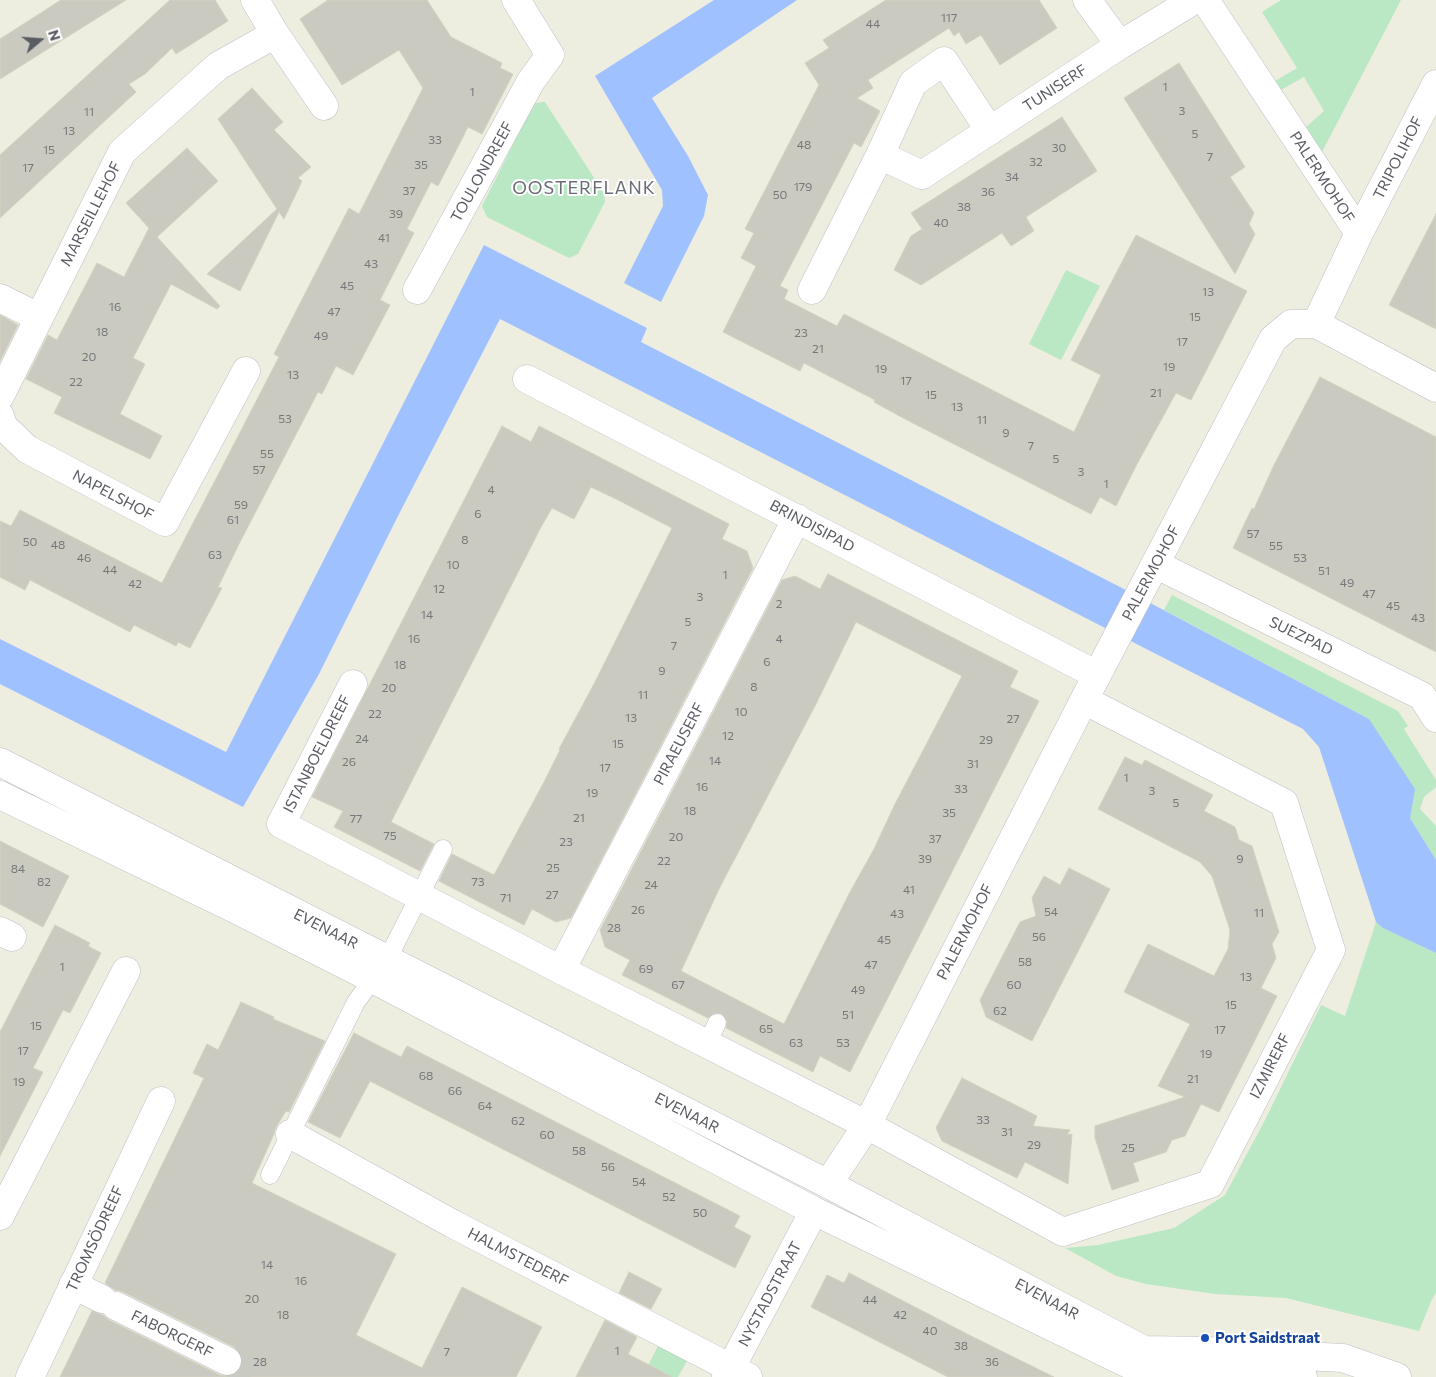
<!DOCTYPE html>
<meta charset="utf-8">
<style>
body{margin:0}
#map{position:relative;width:1436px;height:1377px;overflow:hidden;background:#eeeee0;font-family:Commissioner,sans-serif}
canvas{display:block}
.north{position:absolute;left:15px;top:15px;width:50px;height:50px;-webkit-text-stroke:4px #fff;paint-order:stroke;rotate:72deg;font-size:14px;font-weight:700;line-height:20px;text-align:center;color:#595c63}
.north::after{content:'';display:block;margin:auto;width:18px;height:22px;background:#595c63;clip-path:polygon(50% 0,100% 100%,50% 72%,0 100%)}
</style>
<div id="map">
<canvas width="1436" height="1377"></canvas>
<div class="north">N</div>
</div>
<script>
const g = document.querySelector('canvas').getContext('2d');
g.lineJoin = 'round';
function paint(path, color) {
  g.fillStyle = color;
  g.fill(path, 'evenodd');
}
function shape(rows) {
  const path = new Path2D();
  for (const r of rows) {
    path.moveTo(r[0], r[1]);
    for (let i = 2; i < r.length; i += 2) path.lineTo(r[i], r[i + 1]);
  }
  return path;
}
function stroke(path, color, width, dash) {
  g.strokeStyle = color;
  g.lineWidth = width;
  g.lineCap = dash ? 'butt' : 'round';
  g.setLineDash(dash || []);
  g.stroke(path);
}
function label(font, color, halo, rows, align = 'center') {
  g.font = font + ' Commissioner,sans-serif';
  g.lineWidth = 4;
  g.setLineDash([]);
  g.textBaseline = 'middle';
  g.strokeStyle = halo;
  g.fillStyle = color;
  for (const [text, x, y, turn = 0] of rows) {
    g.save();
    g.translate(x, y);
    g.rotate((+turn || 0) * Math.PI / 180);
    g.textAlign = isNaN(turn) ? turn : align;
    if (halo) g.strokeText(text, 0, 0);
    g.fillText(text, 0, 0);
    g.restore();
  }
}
const green = shape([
 [1281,0,1401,0,1321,154,1306,127,1324,111,1304,77,1281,90,1275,81,1297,68,1262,12],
 [545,102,604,193,605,202,578,254,569,258,487,217,482,206,534,103],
 [1066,270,1100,286,1061,360,1029,344],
 [1172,595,1398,711,1408,726,1404,729,1436,780,1436,787,1424,797,1420,809,1436,826,1436,860,1410,818,1369,719,1164,610],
 [1376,922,1384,928,1436,953,1436,1293,1432,1299,1419,1331,1286,1298,1215,1294,1146,1284,1116,1276,1065,1248,1098,1245,1174,1228,1225,1195,1265,1120,1321,1005,1345,1016],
 [658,1346,687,1361,678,1377,642,1377]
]);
const water = shape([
 [714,0,797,0,652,98,688,156,708,195,704,216,661,302,624,283,663,206,662,190,595,76],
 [484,245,647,328,641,342,1122,588,1369,719,1415,789,1410,818,1436,860,1436,953,1383,928,1376,922,1319,747,1303,729,500,319,399,514,319,674,243,807,0,684,0,639,226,752]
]);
const building = shape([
 [61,0,126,0,0,79,0,39,61,0],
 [170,0,215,0,228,21,176,54,172,48,145,74,129,84,136,92,0,218,0,155,170,0],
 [328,0,427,0,451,37,502,63,500,68,513,74,482,134,468,127,438,186,431,182,407,229,414,233,380,300,390,305,353,375,336,366,322,394,318,392,240,542,218,587,222,588,190,648,178,642,176,646,134,625,130,632,30,580,25,590,0,577,0,521,11,526,20,510,162,583,279,357,274,354,349,208,359,214,423,88,399,50,342,85,300,19,328,0],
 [886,0,1039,0,1057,28,1000,65,981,35,966,44,959,32,954,36,949,28,868,80,873,88,857,98,880,111,861,147,854,143,780,286,788,290,784,299,837,326,844,314,1074,432,1101,375,1071,360,1136,235,1247,291,1191,400,1176,393,1137,464,1116,506,1100,497,1091,514,905,419,874,402,875,400,804,363,800,371,723,332,756,266,741,258,754,233,745,229,819,85,805,63,829,48,823,40,886,0],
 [1179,63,1245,167,1230,177,1254,213,1249,224,1255,234,1235,274,1124,98,1179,63],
 [252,88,283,122,274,130,311,167,298,178,302,181,284,219,279,212,240,291,207,274,277,209,218,119,252,88],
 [1062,117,1097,171,1026,217,1034,231,1011,246,1002,233,921,285,894,270,911,236,922,229,911,213,1062,117],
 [187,148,218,181,157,237,220,306,217,309,171,284,133,358,145,364,120,414,162,436,150,459,54,413,62,397,26,379,48,335,57,340,97,263,124,277,149,228,126,203,187,148],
 [1436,214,1436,329,1389,305,1436,214],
 [0,315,18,325,0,361,0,315],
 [1320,377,1436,437,1436,652,1233,548,1252,508,1254,509,1274,465,1320,377],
 [502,426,531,442,539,426,729,524,722,539,747,551,753,568,571,918,556,922,532,909,524,925,439,881,452,854,494,875,544,782,560,750,559,749,595,682,672,528,618,500,591,487,574,519,552,508,540,529,391,822,434,844,420,871,334,827,343,811,312,797,502,426],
 [828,574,1018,671,1010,687,1039,701,850,1072,820,1056,813,1072,726,1028,727,1022,722,1014,716,1013,708,1018,622,975,630,960,605,947,600,930,782,580,795,576,820,589,828,574],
 [856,622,962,676,894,806,874,849,850,892,784,1024,681,971,720,887,816,704,856,622],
 [1125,757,1142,765,1145,760,1213,795,1204,811,1235,827,1239,840,1252,846,1279,932,1272,944,1276,958,1261,988,1277,996,1219,1112,1201,1104,1185,1136,1172,1140,1166,1152,1133,1163,1139,1181,1112,1190,1095,1138,1095,1126,1185,1097,1158,1086,1190,1024,1124,992,1148,944,1214,976,1228,949,1230,930,1212,876,1200,862,1098,809,1125,757],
 [0,841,69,876,43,927,0,904,0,841],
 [1069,868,1110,889,1032,1041,986,1017,980,1000,1020,922,1036,916,1032,898,1044,876,1060,885,1069,868],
 [55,925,90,943,88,946,101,953,70,1013,63,1010,33,1068,43,1072,0,1156,0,1032,55,925],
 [241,1002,274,1017,273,1019,325,1041,289,1112,286,1111,276,1127,274,1134,252,1183,396,1254,356,1335,422,1368,462,1287,542,1327,516,1377,60,1377,92,1311,103,1315,109,1320,220,1375,228,1377,235,1374,241,1367,243,1360,240,1353,234,1347,123,1292,115,1290,105,1283,204,1078,193,1073,207,1044,218,1050,241,1002],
 [354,1033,401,1057,407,1046,740,1216,734,1227,751,1236,735,1268,370,1081,340,1138,308,1122,354,1033],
 [962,1078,1037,1116,1033,1126,1070,1130,1067,1135,1072,1134,1068,1184,1025,1162,1017,1178,942,1141,936,1128,962,1078],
 [629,1272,662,1289,651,1309,619,1293,629,1272],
 [849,1273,971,1336,1054,1377,948,1377,811,1307,827,1275,844,1283,849,1273],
 [605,1320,637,1337,628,1354,672,1377,576,1377,605,1320]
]);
const pedestrianTunnel = shape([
 [227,1361,258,1377]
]);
const service = shape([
 [707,1044,717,1023],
 [270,1175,356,1002,387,960,443,849]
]);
const pedestrian = shape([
 [561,970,797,518],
 [0,1216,126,971],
 [73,1285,102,1299],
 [116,1306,227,1361]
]);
const minor = shape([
 [1087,0,1120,45],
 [275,34,324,106],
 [880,155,913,83,944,61,990,131],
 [1359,233,1436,84],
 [417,290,531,81,550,55,516,0],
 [812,290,880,155,922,175,1120,45,1194,0],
 [0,298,38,317],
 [1316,324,1436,388],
 [527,379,1097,675],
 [0,396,122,152,218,66,275,34,255,0],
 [0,416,3,426,27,449,165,522,246,371],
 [1155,564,1422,696,1436,718],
 [353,684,281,824,561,970,867,1125,1063,1232,1210,1184,1331,950,1284,803,1084,700],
 [0,931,12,937],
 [290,1134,453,1224,748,1377],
 [828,1184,867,1125,1084,700,1273,339,1291,324,1316,324,1359,233,1205,0],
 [30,1377,161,1101],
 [726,1377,814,1211]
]);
const tertiary = shape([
 [0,762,828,1184,1144,1350,1207,1351,1343,1358,1397,1377],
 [0,795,237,910,373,979,814,1211,1145,1372,1303,1377]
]);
const markers = [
 [1205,1338,5,"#1a4fb4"]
];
const numberNames = [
 ["117",949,18],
 ["44",873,24],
 ["1",1165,87],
 ["1",472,92],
 ["3",1182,111],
 ["11",89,112],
 ["13",69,131],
 ["5",1195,134],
 ["33",435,140],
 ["48",804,145],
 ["30",1059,148],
 ["15",49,150],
 ["7",1210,157],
 ["32",1036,162],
 ["35",421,165],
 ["17",28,168],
 ["34",1012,177],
 ["179",803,187],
 ["37",409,191],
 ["36",988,192],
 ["50",780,195],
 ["38",964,207],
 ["39",396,214],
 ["40",941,223],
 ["41",384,238],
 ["43",371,264],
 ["45",347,286],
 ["13",1208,292],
 ["16",115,307],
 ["47",334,312],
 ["15",1195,317],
 ["18",102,332],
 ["23",801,333],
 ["49",321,336],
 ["17",1182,342],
 ["21",818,349],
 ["20",89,357],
 ["19",1169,367],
 ["19",881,369],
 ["13",293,375],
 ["17",906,381],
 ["22",76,382],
 ["21",1156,393],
 ["15",931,395],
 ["13",957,407],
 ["53",285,419],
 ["11",982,420],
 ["9",1006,433],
 ["7",1031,446],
 ["55",267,454],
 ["5",1056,459],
 ["57",259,470],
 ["3",1081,472],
 ["1",1106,484],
 ["4",491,490],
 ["59",241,505],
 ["6",478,514],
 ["61",233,520],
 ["57",1253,534],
 ["8",465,540],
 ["50",30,542],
 ["48",58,545],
 ["55",1276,546],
 ["63",215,555],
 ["46",84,558],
 ["53",1300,558],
 ["10",453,565],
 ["44",110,570],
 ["51",1324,571],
 ["1",725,575],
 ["49",1347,583],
 ["42",135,584],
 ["12",439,589],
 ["47",1369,594],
 ["3",700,597],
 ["2",779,604],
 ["45",1393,606],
 ["14",427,615],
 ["43",1418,618],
 ["5",688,622],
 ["16",414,639],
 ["4",779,639],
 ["7",674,646],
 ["6",767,662],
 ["18",400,665],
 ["9",662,671],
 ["8",754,687],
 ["20",389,688],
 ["11",643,695],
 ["10",741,712],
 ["22",375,714],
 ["13",631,718],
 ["27",1013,719],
 ["12",728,736],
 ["24",362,739],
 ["29",986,740],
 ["15",618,744],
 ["14",715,761],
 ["26",349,762],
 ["31",973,764],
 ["17",605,768],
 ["1",1126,778],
 ["16",702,787],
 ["33",961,789],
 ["3",1152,791],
 ["19",592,793],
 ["5",1176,803],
 ["18",690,811],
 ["35",949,813],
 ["21",579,818],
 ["77",356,819],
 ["75",390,836],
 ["20",676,837],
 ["37",935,839],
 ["23",566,842],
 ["39",925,859],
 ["9",1240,859],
 ["22",664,861],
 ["25",553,868],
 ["84",18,869],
 ["82",44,882],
 ["73",478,882],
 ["24",651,885],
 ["41",909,890],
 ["27",552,895],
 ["71",506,898],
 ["26",638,910],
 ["54",1051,912],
 ["11",1259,913],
 ["43",897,914],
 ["28",614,928],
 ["56",1039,937],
 ["45",884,940],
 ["58",1025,962],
 ["47",871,965],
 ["1",62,967],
 ["69",646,969],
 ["13",1246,977],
 ["67",678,985],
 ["60",1014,985],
 ["49",858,990],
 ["15",1231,1005],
 ["62",1000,1011],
 ["51",848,1015],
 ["15",36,1026],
 ["65",766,1029],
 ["17",1220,1030],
 ["63",796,1043],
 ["53",843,1043],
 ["17",23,1051],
 ["19",1206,1054],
 ["68",426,1076],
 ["21",1193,1079],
 ["19",19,1082],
 ["66",455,1091],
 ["64",485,1106],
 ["33",983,1120],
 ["62",518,1121],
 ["31",1007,1132],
 ["60",547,1135],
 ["29",1034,1145],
 ["25",1128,1148],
 ["58",579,1151],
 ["56",608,1167],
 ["54",639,1182],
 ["52",669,1197],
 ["50",700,1213],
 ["14",267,1265],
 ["16",301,1281],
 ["20",252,1299],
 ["44",870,1300],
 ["18",283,1315],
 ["42",900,1315],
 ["40",930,1331],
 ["38",961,1346],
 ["1",617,1351],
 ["7",447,1352],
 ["28",260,1362],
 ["36",992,1362]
];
const streetNames = [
 ["TUNISERF",1055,88,-33],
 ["TRIPOLIHOF",1398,158,-63],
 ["TOULONDREEF",482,172,-61],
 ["PALERMOHOF",1322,177,57],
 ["MARSEILLEHOF",91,214,-63],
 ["NAPELSHOF",113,495,28],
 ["BRINDISIPAD",812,526,28],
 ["PALERMOHOF",1151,573,-62],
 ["SUEZPAD",1301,636,26],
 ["PIRAEUSERF",679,744,-62],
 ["ISTANBOELDREEF",317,754,-63],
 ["EVENAAR",326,929,27],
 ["PALERMOHOF",965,932,-63],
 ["IZMIRERF",1270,1066,-63],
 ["EVENAAR",687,1113,27],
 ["TROMSÖDREEF",95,1239,-65],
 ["HALMSTEDERF",518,1257,27],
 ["NYSTADSTRAAT",770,1294,-62],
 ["EVENAAR",1047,1299,28],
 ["FABORGERF",172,1334,26]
];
const transitNames = [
 ["Port Saidstraat",1215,1338]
];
const quarterNames = [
 ["OOSTERFLANK",584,188]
];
paint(green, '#bae8c4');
paint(water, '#9fc1ff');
paint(building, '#cbcac0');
stroke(building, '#d3d1be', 1);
stroke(pedestrianTunnel, '#c9cac1', 28, [28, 14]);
stroke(service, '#bebfc6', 19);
stroke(pedestrian, '#bebfc6', 29);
stroke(minor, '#bebfc6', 29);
stroke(tertiary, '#bebfc6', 29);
stroke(service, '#fff', 18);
stroke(pedestrian, '#fff', 28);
stroke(minor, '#fff', 28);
stroke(tertiary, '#fff', 28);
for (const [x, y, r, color] of markers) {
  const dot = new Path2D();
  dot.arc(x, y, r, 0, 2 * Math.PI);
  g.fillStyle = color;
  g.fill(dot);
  stroke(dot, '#fff', 2);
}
label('12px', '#76787a', null, numberNames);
label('15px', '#595c63', '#fff', streetNames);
label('bold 15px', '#164399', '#fff', transitNames, 'left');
g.letterSpacing = '1px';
label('18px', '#6a6d75', '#fff', quarterNames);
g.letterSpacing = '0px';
</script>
